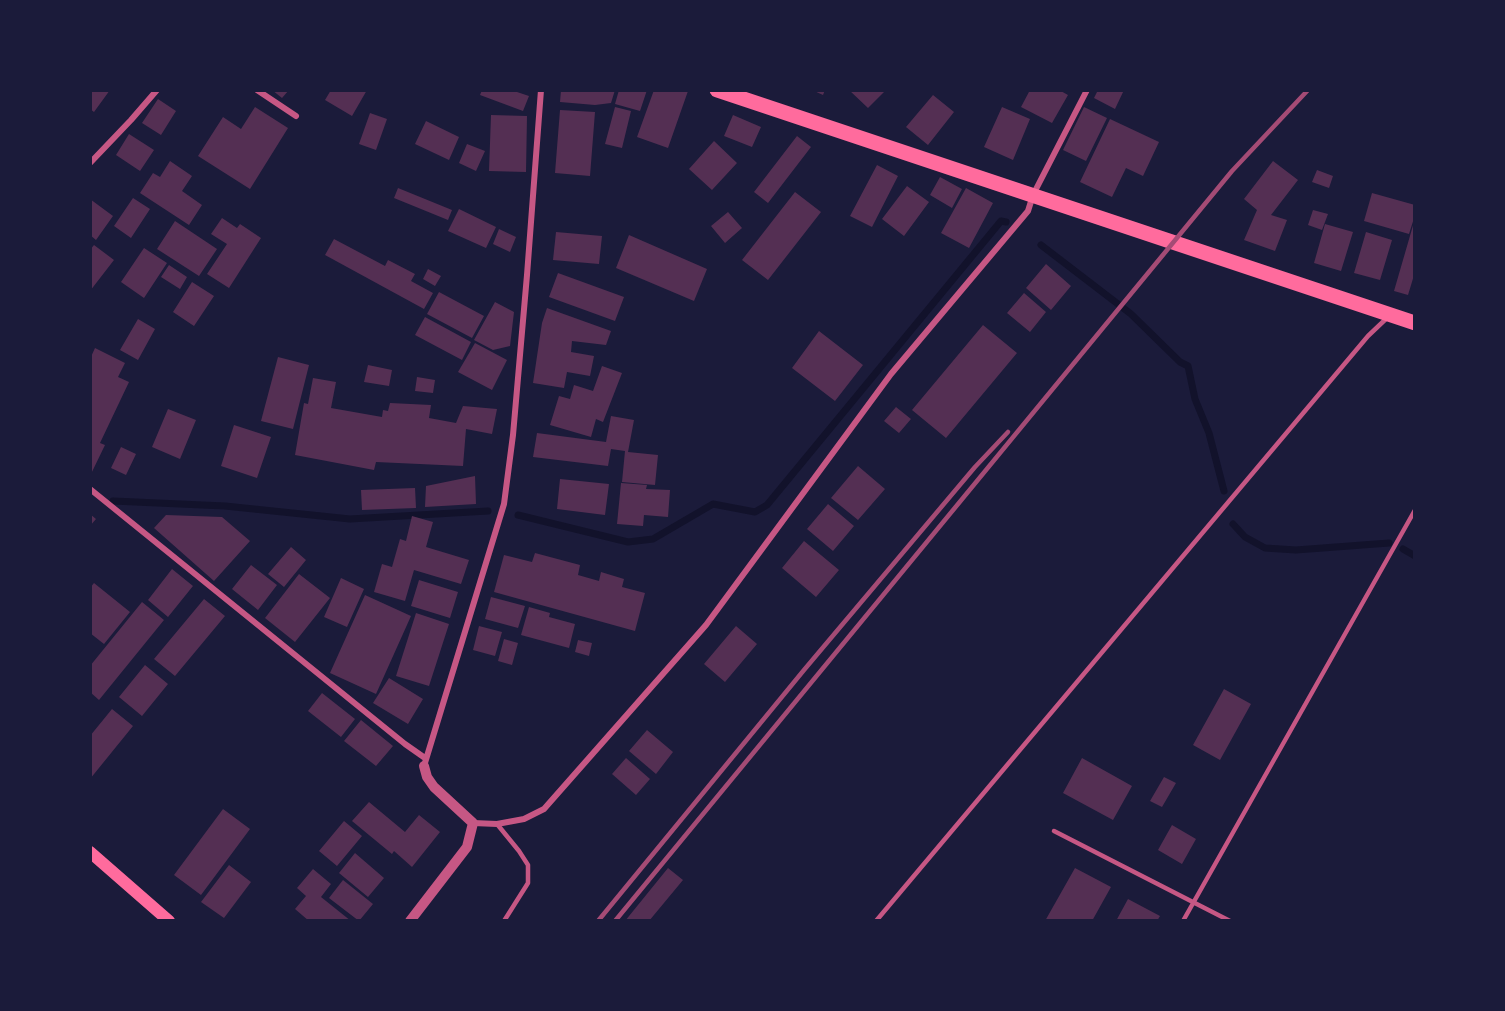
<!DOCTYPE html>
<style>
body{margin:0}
#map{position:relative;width:1505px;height:1011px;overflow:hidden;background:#1b1b3a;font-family:Overpass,sans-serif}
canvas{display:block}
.frame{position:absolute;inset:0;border:92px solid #1b1b3a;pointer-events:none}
</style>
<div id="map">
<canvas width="1505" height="1011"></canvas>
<div class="frame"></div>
</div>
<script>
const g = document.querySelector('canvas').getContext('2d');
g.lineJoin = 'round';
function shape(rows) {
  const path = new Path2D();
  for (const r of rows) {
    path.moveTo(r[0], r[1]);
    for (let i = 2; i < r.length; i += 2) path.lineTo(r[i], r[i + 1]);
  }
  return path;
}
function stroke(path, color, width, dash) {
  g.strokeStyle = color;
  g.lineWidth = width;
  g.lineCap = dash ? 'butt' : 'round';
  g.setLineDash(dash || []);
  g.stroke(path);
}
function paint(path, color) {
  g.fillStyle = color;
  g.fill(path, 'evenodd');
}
const stream = shape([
 [1041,245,1131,314,1180,362,1188,366,1195,399,1209,433,1224,491],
 [113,501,225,506,350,519,488,511],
 [518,515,628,542,653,539,713,504,755,512,767,505,1001,221,1006,222],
 [1233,524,1245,537,1265,548,1296,550,1389,543],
 [1403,549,1415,556]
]);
const building = shape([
 [90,90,110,90,94,112,90,109],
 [272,90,289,90,282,98],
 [331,90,367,90,352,116,325,100],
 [482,90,511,90,529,96,523,111,480,95],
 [561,90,615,90,611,103,595,105,560,102],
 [619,90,647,90,640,111,615,104],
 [654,90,688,91,668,148,637,137],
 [812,90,825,90,823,95],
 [849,90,886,90,868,108],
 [1030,90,1059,90,1068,95,1052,123,1021,107],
 [1098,90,1124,90,1115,109,1094,98],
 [933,95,954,112,928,145,906,127],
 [158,99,176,111,161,135,142,123],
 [255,107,288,128,250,189,198,156,223,117,241,129],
 [615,107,631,111,622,148,605,144],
 [1002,107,1030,119,1013,160,984,147],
 [1084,107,1107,118,1086,161,1063,150],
 [560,110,595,112,590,176,555,173],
 [370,113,387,119,376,150,359,144],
 [491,115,527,116,526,172,489,171],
 [733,115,761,127,752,147,724,136],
 [1110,119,1159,142,1143,176,1126,168,1112,197,1080,182],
 [426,121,459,137,449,160,415,144],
 [129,134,154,150,140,171,116,155],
 [797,136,811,147,768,203,754,192],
 [714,141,737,163,712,190,689,169],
 [467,144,485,151,476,171,459,163],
 [170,161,192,176,182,191,202,205,189,225,140,193,153,173,160,177],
 [1273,161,1298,180,1271,215,1287,220,1275,251,1244,240,1257,210,1244,199],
 [877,165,898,176,872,227,850,216],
 [1317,170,1333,176,1329,188,1312,182],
 [940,177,962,189,952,208,930,195],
 [907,186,929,202,904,236,882,219],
 [398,188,452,210,448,220,394,198],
 [966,188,993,203,969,248,941,233],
 [795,192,821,212,768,280,742,260],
 [1372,193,1415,205,1415,215,1409,234,1364,221],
 [133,198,150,209,131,238,114,226],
 [90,199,113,216,96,240,90,235],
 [459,209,496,227,486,248,448,231],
 [1313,210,1328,214,1322,230,1308,225],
 [728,212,742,228,725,243,711,226],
 [222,218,237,228,240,224,261,238,229,288,207,274,227,244,211,234],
 [175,221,217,249,199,276,157,249],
 [1414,222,1415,272,1408,295,1394,291],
 [1325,224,1353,232,1341,271,1314,263],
 [499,229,516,237,510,252,493,244],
 [556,232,602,236,599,264,553,260],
 [1366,232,1392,240,1380,280,1354,273],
 [629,235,707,269,694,301,616,268],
 [334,239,385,266,388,260,415,274,411,281,433,293,424,309,325,255],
 [94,245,114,260,90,291,90,250],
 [144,248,167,263,144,298,121,282],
 [1046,264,1071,286,1051,310,1026,288],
 [169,265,187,277,180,289,161,277],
 [428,269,441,276,435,286,423,279],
 [558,273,624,297,615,321,549,297],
 [192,282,214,296,194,326,173,312],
 [439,292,484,316,472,338,427,314],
 [1024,293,1046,312,1030,332,1007,313],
 [495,302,514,312,510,346,493,350,474,340],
 [547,308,611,331,606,345,572,341,571,352,594,356,590,376,567,372,564,388,533,383,542,323],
 [425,317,471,342,462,360,415,335],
 [138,319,155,329,138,360,120,350],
 [983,325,1017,353,946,438,912,410],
 [819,331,863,365,835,401,792,368],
 [475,343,507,360,492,390,458,372],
 [95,348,125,363,118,377,129,382,100,443,105,445,90,476,90,359],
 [278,357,309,365,293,429,261,421],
 [368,365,392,370,389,386,364,382],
 [602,366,622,373,603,422,596,419,591,437,550,425,559,396,570,399,574,385,593,391],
 [417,377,435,380,433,393,415,391],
 [313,378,336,382,331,408,382,417,383,410,388,411,390,403,431,405,429,418,456,423,463,406,497,409,492,434,466,429,463,466,376,462,374,470,295,455,304,403,308,404],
 [896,407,911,419,899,433,884,421],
 [168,409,196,420,180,459,152,447],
 [611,416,634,420,628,452,658,455,655,485,622,482,625,451,611,449,608,466,533,457,537,433,606,442],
 [234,425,271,437,257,478,221,466],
 [121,447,136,454,126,475,111,468],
 [858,466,885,489,858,520,831,498],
 [475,476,476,504,425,507,426,486],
 [560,479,609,484,605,515,557,509],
 [621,483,647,485,646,489,670,490,668,517,644,515,643,526,617,524],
 [415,488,416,508,362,510,361,490],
 [828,504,854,526,833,551,807,529],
 [90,514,96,519,90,526],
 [166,515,222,517,250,541,214,581,154,528],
 [412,516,433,522,426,547,469,560,461,584,414,570,405,601,374,592,382,564,392,567,400,539,406,541],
 [804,541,839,570,816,597,782,568],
 [291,547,306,560,284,587,268,574],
 [535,553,580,565,578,575,599,581,601,572,624,579,622,587,645,593,635,631,494,592,504,555,532,562],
 [251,565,277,585,258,610,232,589],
 [172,569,193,586,168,617,148,600],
 [299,574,330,598,295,642,265,618],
 [341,578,364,589,347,627,324,617],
 [419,580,458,592,450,618,411,606],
 [94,583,130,612,104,644,90,633,90,588],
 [365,595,411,616,376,694,330,673],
 [491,597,525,606,518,628,485,619],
 [204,599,225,616,175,676,154,659],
 [142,602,164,620,99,700,90,692,90,666],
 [529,607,550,613,549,617,575,624,569,648,521,635],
 [416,613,449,624,429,686,396,676],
 [479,626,502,632,495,656,473,650],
 [736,626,757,644,725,682,704,664],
 [504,639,518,643,512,665,498,661],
 [578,640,592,643,589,656,575,652],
 [145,665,168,684,142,716,119,697],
 [389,678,423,699,408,724,373,703],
 [1224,689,1251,704,1220,760,1193,745],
 [322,693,355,719,341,737,308,711],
 [112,709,133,726,90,779,90,736],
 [361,720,393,746,376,766,344,741],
 [647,730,673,752,656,774,629,751],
 [626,758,650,779,636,795,612,774],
 [1082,758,1132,786,1113,820,1063,793],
 [1164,777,1176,783,1162,807,1150,801],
 [369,802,405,832,419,815,440,832,412,867,394,851,392,854,352,821],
 [223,809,250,829,201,895,174,875],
 [344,821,362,836,337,866,319,851],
 [1172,825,1196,839,1182,864,1158,850],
 [355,853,384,878,368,897,339,873],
 [229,865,251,882,224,918,201,902],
 [668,868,683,880,649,921,625,921],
 [1075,868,1111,887,1092,921,1045,921],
 [313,869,331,884,321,897,351,921,309,921,295,909,306,896,297,888],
 [343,880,373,904,359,921,329,898],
 [1128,899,1160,916,1157,921,1116,921]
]);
const service = shape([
 [497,824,519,851,528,865,528,883,504,921],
 [1054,831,1230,921],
 [876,921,1368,336,1388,317],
 [1183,921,1415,510]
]);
const minor = shape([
 [257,90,296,116],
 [90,163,131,120,157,90],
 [90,489,405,744,425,758],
 [424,766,504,504,513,435,527,275,541,90],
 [473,823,497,824,524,819,544,809,706,625,891,374,1028,211,1033,195,1087,90]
]);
const tertiary = shape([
 [410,921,467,847,473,823,434,787,427,777,424,766]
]);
const secondary = shape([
 [90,852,169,921]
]);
const primary = shape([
 [717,90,1415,323]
]);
const rail = shape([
 [598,921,804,670,975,467,1008,432],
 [615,921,1232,171,1308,90]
]);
stroke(stream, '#12122b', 7);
paint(building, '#542f53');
stroke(service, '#c65784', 4.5);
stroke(minor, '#c65784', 6);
stroke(tertiary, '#c65784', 10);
stroke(secondary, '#ff6b9d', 12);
stroke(primary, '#ff6b9d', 15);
stroke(rail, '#a44b75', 4.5);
</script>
